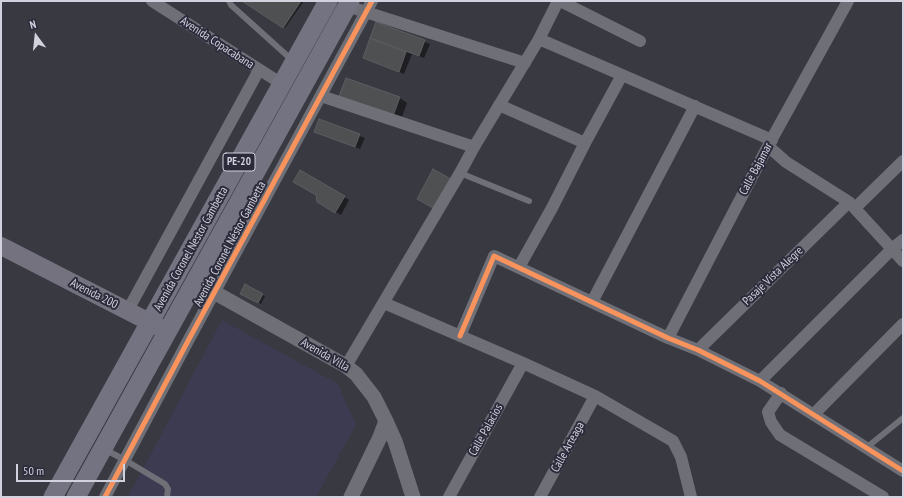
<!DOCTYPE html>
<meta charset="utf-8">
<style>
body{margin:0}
#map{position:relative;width:904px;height:498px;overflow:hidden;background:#393942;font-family:"PT Sans Narrow",sans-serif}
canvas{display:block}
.frame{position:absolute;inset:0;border:2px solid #d1d2dd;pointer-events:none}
.north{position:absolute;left:16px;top:16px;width:40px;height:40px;-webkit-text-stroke:3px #2b2b3c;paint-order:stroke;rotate:345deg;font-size:11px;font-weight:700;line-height:16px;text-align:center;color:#d1d2dd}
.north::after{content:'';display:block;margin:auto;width:14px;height:18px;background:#d1d2dd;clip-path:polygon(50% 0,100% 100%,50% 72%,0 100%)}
.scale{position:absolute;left:16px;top:464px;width:109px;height:18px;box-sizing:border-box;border:2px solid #d1d2dd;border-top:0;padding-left:5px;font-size:12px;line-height:14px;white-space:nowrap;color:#d1d2dd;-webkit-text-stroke:3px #2b2b3c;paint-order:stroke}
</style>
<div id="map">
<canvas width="904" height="498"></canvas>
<div class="frame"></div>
<div class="north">N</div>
<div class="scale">50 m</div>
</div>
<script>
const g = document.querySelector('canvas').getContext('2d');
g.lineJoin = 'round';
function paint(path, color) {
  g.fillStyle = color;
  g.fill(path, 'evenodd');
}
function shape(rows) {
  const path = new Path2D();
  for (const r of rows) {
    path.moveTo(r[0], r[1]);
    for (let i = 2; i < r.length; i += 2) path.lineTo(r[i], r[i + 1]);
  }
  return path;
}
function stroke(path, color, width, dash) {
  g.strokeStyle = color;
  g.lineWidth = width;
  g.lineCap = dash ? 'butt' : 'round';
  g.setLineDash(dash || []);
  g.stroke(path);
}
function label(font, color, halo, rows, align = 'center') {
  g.font = font + ' "PT Sans Narrow",sans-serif';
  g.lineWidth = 4;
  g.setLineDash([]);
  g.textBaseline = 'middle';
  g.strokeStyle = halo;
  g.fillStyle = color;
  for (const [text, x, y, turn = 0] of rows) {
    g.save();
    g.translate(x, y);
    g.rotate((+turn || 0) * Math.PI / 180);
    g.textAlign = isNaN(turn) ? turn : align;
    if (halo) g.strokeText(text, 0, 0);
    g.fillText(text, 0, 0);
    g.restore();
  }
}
const built = shape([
 [222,320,338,384,356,425,316,497,128,497]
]);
const shadow = shape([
 [244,1,304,1,285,28],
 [377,23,430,44,424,58,412,54,404,74,364,58],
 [347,79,400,98,407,103,401,120],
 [319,120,365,138,360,149,315,132],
 [300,172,349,200,341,215,318,202,317,194],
 [245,286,265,296,261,304,241,294]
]);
const building = shape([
 [242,1,301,1,283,28,242,1],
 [376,22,425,40,419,56,370,38,376,22],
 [370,38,406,52,399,72,363,58,370,38],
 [346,78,400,97,393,116,339,96,346,78],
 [319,119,360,134,355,147,314,132,319,119],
 [433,169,451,179,435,209,417,199,433,169],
 [300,170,345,196,335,213,317,202,316,195,293,182,300,170],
 [245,284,263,294,258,303,240,294,245,284]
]);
const service = shape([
 [229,1,231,5,292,60],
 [460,173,529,201],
 [866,448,903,418],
 [104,449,125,460,165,484,168,489,167,497]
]);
const minor = shape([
 [152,1,282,84],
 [560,1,640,41],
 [347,6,525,63],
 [539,39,772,140],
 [321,96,474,147],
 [499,105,585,143],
 [768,146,786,162,849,202,903,261],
 [855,208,903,161],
 [519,267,552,208,585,143,622,75],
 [592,302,695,106],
 [384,303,523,363,595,396,673,441,681,457,691,497],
 [128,310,259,70],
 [460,336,494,256,668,338,698,350,760,381,903,471],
 [668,338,768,146,848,1],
 [698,350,849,202],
 [346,366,460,173,474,147,539,39,558,1],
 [760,381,892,249,903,240],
 [781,393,768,412,771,422,780,435,883,497],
 [814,414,903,324],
 [105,497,188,341,372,1],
 [449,497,523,363],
 [540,497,595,396]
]);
const tertiary = shape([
 [194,281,346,366,356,374,374,397,386,421,395,441,413,497],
 [351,497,380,437,386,421]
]);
const primary = shape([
 [1,246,163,329]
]);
const trunk = shape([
 [53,497,328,1],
 [76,497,350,1]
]);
const cycleway = shape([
 [460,336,494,256,668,338,698,350,760,381,903,471],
 [105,497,188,341,372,1]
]);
const shields = [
 [239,162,32]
];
const shieldNames = [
 ["PE-20",239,162]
];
const streetNames = [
 ["Avenida Copacabana",217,43,33],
 ["Calle Bajamar",756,169,-62],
 ["Avenida Coronel Néstor Gambetta",230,244,-62],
 ["Avenida Coronel Nestor Gambetta",191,249,-61],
 ["Pasaje Vista Alegre",773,276,-44],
 ["Avenida 200",94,294,27],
 ["Avenida Villa",325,355,30],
 ["Calle Palacios",486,430,-61],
 ["Calle Arteaga",568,447,-61]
];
paint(built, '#3c3b51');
paint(shadow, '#0007');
paint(building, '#4e5052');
stroke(building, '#5b5d5f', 1);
stroke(service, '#6f6f77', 6);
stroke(minor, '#6f6f77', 12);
stroke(tertiary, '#6f6f77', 15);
stroke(primary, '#73727e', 18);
stroke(trunk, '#747381', 19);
stroke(cycleway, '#f8935d', 5);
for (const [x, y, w] of shields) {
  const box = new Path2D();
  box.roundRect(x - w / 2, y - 9, w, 18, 3);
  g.fillStyle = '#2b2b3c';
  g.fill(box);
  stroke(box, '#d1d2dd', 1);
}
label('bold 11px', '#d1d2dd', null, shieldNames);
label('12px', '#d1d2dd', '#2b2b3c', streetNames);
</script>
